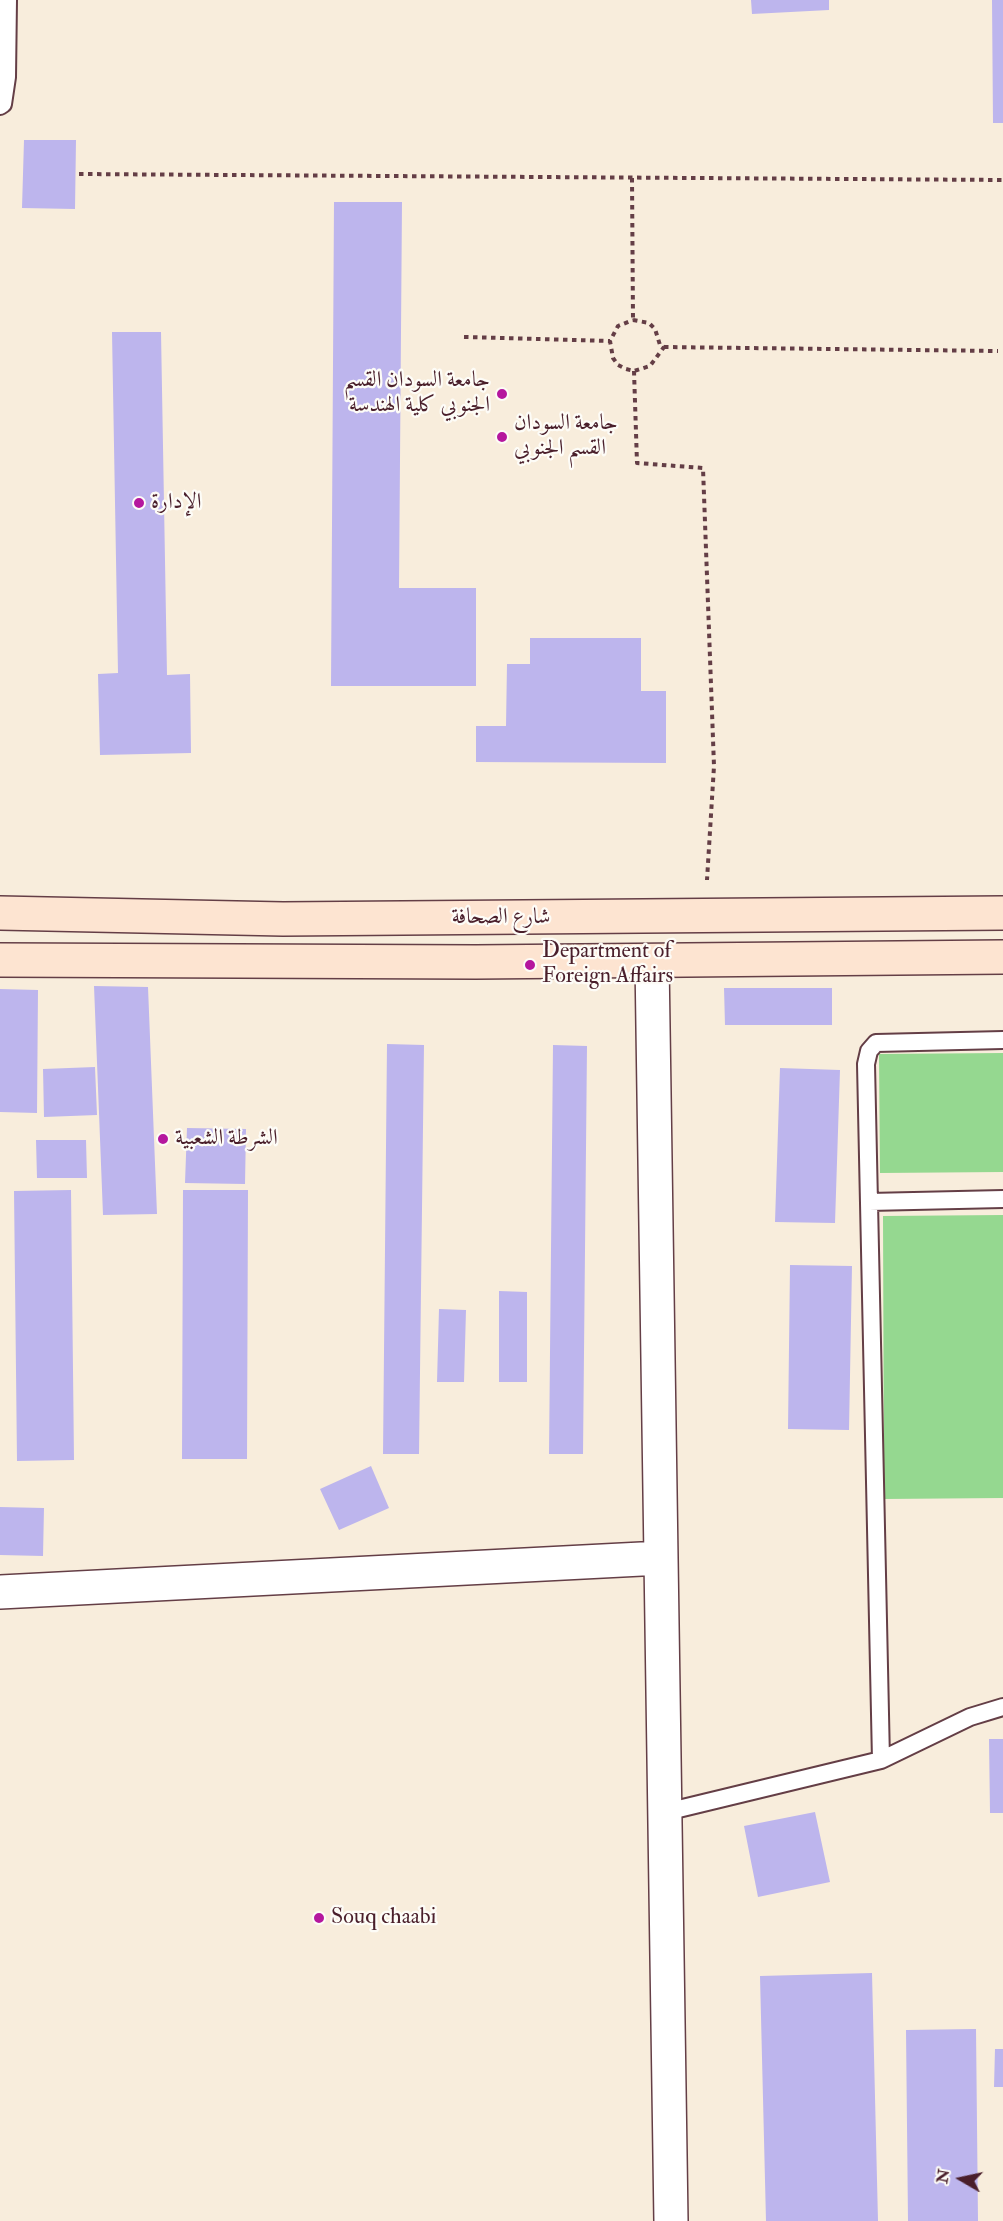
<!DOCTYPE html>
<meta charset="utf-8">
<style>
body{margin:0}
#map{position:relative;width:1003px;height:2221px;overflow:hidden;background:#f8eddc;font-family:"IM FELL Double Pica",serif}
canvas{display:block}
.north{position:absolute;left:931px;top:2149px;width:60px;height:60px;-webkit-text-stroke:4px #fdfcf7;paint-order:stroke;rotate:279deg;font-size:16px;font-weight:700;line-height:24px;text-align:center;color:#4a1f2b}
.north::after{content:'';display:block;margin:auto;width:21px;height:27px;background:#4a1f2b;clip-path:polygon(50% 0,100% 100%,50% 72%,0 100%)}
</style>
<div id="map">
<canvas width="1003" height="2221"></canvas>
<div class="north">N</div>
</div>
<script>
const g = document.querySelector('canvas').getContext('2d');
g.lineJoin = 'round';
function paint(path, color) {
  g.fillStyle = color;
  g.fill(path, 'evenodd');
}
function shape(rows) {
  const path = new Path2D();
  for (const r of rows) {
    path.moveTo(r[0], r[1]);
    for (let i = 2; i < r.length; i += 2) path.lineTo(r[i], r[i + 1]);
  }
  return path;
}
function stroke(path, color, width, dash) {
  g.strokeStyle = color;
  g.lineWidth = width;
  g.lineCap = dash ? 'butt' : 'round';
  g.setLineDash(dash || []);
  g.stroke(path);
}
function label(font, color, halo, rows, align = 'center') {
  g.font = font + ' "IM FELL Double Pica",Amiri,serif';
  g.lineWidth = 4.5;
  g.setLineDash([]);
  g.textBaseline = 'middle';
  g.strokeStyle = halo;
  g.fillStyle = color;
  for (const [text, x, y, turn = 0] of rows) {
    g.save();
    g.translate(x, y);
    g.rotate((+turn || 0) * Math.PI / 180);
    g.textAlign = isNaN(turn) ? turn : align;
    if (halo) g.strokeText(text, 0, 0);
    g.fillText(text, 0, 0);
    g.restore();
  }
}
const green = shape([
 [1003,1053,1003,1172,880,1173,879,1054],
 [1003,1215,1003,1498,884,1499,883,1216]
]);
const building = shape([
 [751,0,829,0,829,10,752,14],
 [992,0,1003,0,1003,123,993,123],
 [24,140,76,140,75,209,22,208],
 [334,202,402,202,399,588,476,588,476,686,331,686],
 [112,332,161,332,167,675,190,674,191,753,100,755,98,674,118,673],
 [530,638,641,638,641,691,666,691,666,763,476,762,476,726,506,726,507,664,530,664],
 [94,986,148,987,157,1214,103,1215],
 [724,988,832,988,832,1025,725,1025],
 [0,989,38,990,37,1113,0,1112],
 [387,1044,424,1045,419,1454,383,1454],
 [553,1045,587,1046,583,1454,549,1454],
 [95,1067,97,1115,44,1117,43,1069],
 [780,1068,840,1070,835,1223,775,1222],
 [187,1128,246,1129,245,1184,185,1183],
 [36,1140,86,1140,87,1178,37,1178],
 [71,1190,74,1460,17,1461,14,1191],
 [183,1190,248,1190,247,1459,182,1459],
 [790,1265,852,1266,849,1430,788,1429],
 [499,1291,527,1292,527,1382,499,1382],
 [439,1309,466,1310,464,1382,437,1382],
 [371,1466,389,1508,339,1530,320,1489],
 [0,1507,44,1508,43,1556,0,1555],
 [989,1739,1003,1739,1003,1813,990,1813],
 [815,1812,830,1882,758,1897,744,1826],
 [872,1973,878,2221,766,2221,760,1976],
 [976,2029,978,2221,908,2221,906,2030],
 [995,2049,1003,2049,1003,2087,994,2087]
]);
const path = shape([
 [79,174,1003,180],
 [632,178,633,320],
 [633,320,649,323,655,329,660,345,664,347,650,366,634,371,626,369,618,365,613,358,610,341,618,326,633,320],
 [464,337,610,341],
 [664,347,998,351],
 [634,371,637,463,703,468,714,766,707,880]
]);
const service = shape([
 [0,106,3,104,7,77,8,0],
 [869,1202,1003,1199],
 [881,1760,866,1064,869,1051,876,1043,1003,1040],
 [666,1812,881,1760,970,1717,1003,1707]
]);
const minor = shape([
 [652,961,671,2221],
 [0,1592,661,1558]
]);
const secondary = shape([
 [0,913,283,919,1003,913],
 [0,960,476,962,1003,957]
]);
const markers = [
 [502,394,6,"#b5179e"],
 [502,437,6,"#b5179e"],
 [139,503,6,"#b5179e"],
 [530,965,6,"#b5179e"],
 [163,1139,6,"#b5179e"],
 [319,1918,6,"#b5179e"]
];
const poiNames = [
 ["جامعة السودان القسم",490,381,"right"],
 ["الجنوبي كلية الهندسة",490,406,"right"],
 ["جامعة السودان",514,424],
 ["القسم الجنوبي",514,449],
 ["الإدارة",151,503],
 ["Department of",542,952],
 ["Foreign Affairs",542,977],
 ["الشرطة الشعبية",175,1139],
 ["Souq chaabi",331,1918]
];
const streetNames = [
 ["شارع الصحافة",501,918]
];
paint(green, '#95d890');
paint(building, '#bdb5ed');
stroke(service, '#643e46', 20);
stroke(minor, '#643e46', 36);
stroke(secondary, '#643e46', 36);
stroke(path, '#643e46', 4, [4.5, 4.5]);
stroke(service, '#fff', 16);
stroke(minor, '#fff', 33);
stroke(secondary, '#fde4d1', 33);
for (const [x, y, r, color] of markers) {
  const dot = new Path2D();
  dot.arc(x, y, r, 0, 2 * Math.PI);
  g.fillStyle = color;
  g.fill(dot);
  stroke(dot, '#fdfcf7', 2);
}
label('22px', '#4a1f2b', '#fdfcf7', poiNames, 'left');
label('22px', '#4a1f2b', '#fdfcf7', streetNames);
</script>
